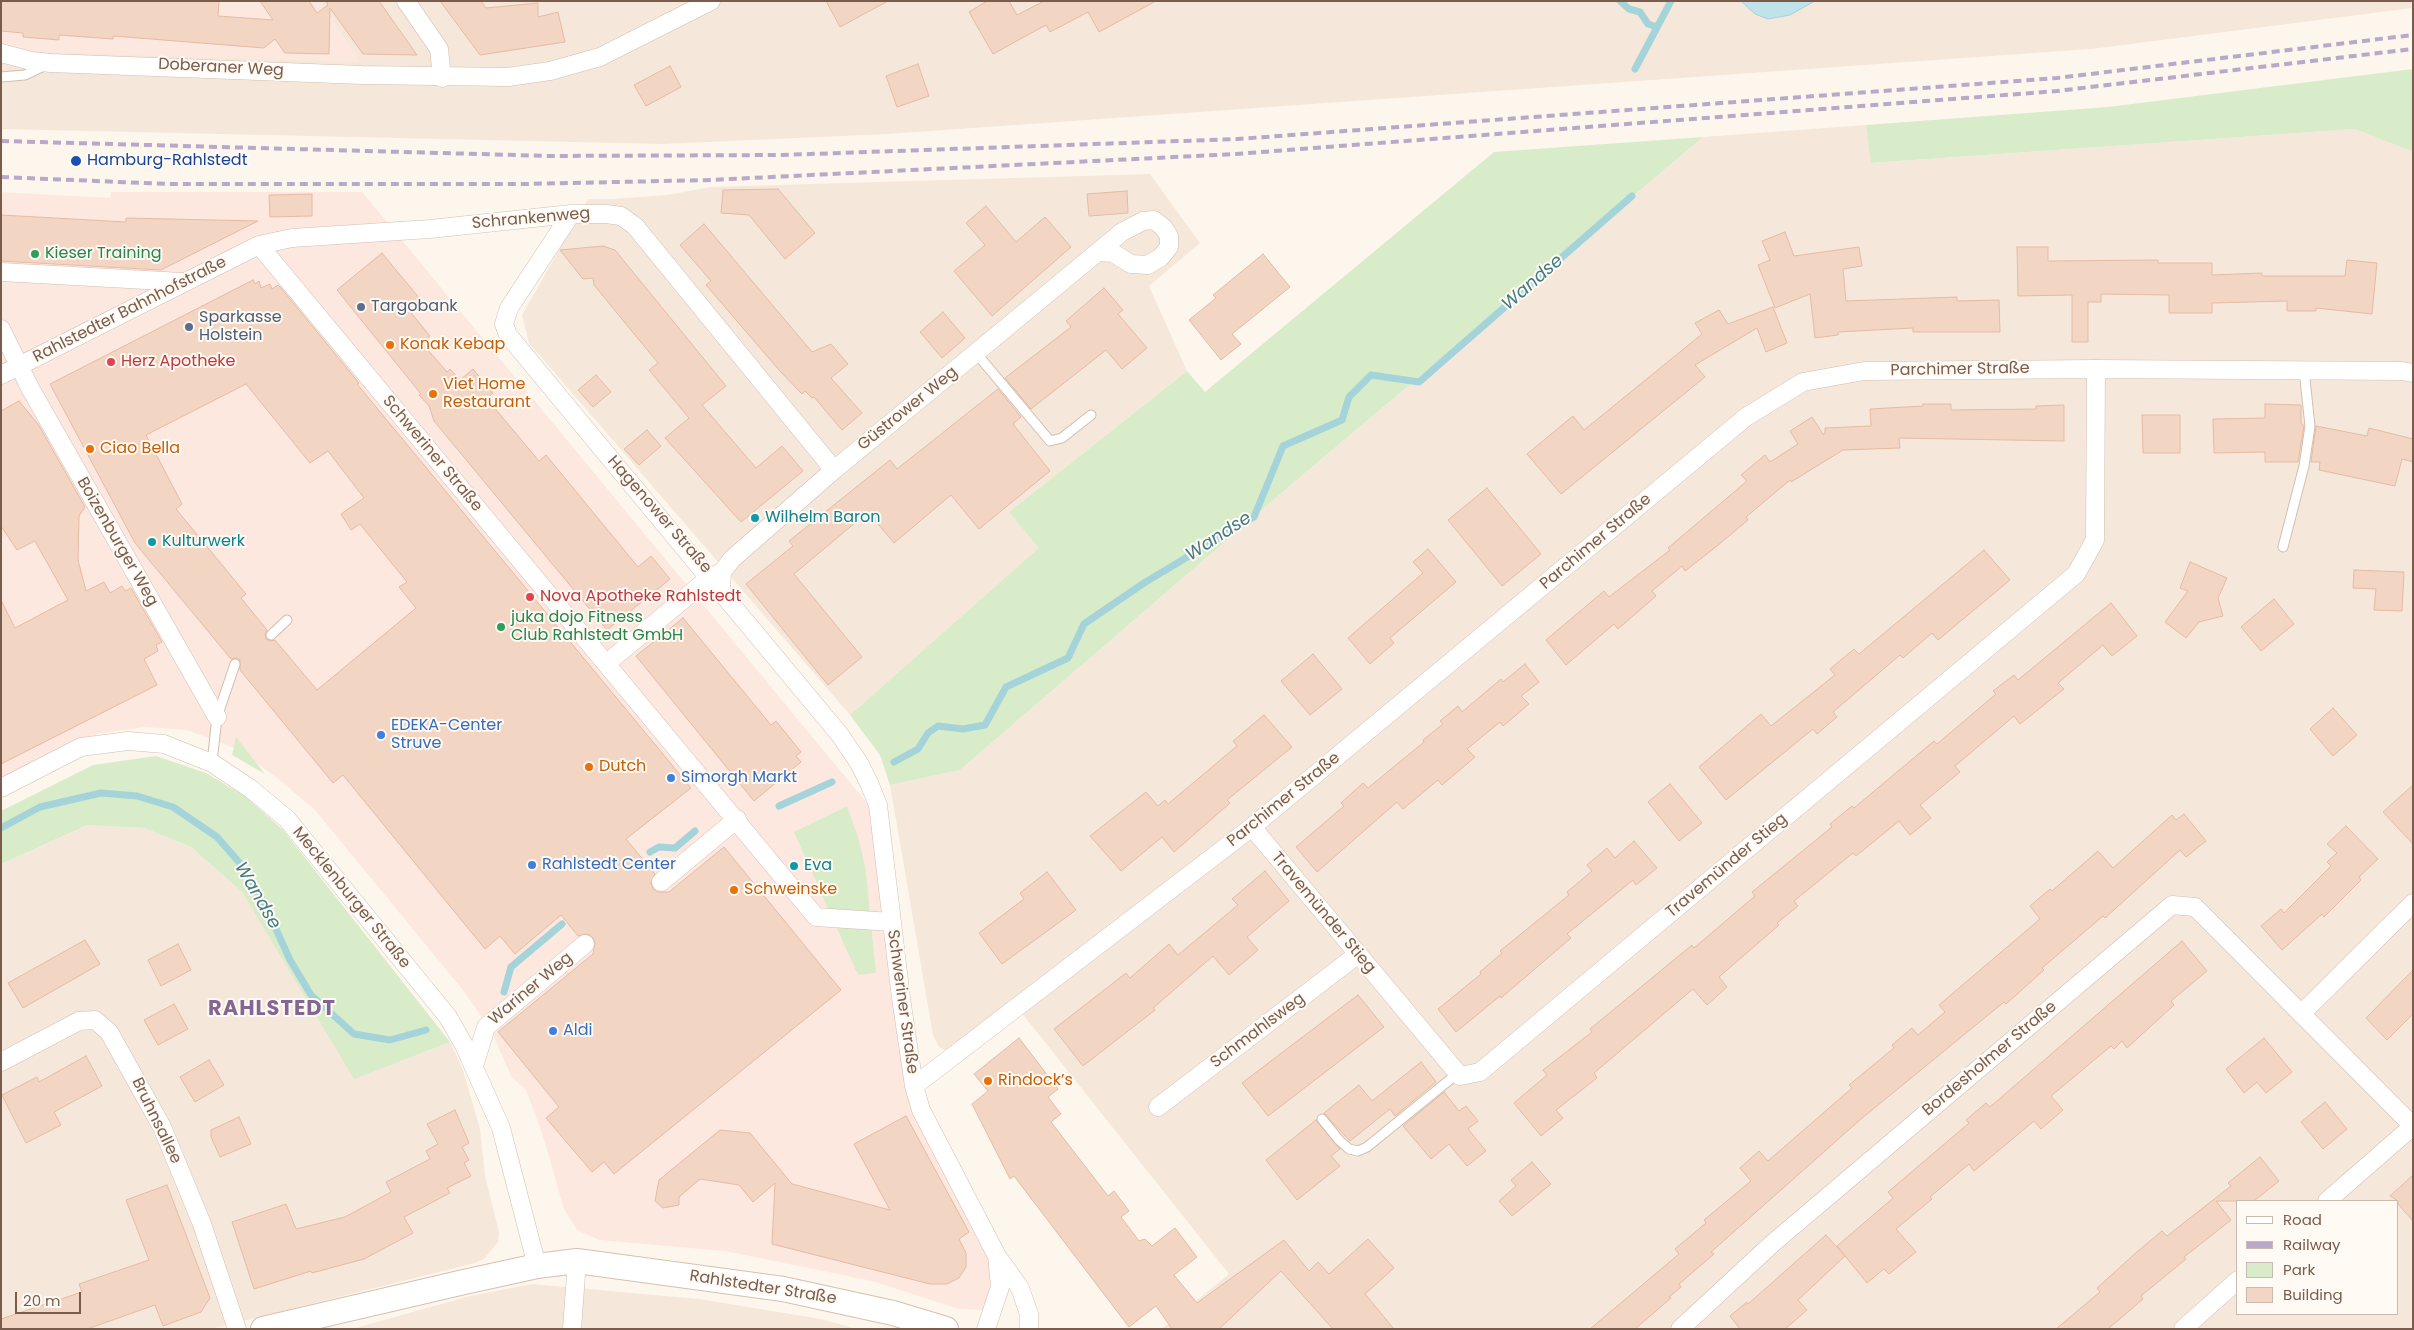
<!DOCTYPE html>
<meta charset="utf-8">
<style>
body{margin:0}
#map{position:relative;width:2414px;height:1330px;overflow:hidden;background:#fdf6ec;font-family:Poppins,sans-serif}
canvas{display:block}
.frame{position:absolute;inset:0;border:2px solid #7a5c4d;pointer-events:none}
.legend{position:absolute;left:2236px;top:1200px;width:162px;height:115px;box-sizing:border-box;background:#fffaf3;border:1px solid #cabbb1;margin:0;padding:6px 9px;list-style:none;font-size:15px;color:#7a5c4d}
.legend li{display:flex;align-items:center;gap:10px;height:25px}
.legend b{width:25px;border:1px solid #cabbb1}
.scale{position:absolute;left:15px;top:1292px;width:66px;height:22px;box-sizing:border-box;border:2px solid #7a5c4d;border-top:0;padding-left:6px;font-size:15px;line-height:18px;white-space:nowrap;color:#7a5c4d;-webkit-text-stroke:4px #fffaf3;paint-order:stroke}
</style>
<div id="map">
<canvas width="2414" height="1330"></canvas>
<div class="frame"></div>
<ul class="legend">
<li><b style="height:6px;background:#fff"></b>Road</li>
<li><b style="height:6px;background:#b9a8c9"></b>Railway</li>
<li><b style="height:14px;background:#d8ecc9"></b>Park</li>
<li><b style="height:14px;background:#f3d5c3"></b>Building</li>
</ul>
<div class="scale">20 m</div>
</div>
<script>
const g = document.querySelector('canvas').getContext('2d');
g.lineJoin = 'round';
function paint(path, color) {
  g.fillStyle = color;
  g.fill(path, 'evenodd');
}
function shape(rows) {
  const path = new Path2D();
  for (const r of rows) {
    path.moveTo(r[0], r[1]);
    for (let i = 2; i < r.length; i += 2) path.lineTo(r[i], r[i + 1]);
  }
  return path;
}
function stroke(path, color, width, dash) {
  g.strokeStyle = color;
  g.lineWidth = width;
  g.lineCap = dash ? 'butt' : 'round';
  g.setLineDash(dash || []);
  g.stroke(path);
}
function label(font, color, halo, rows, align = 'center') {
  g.font = font + ' Poppins,sans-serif';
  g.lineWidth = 4;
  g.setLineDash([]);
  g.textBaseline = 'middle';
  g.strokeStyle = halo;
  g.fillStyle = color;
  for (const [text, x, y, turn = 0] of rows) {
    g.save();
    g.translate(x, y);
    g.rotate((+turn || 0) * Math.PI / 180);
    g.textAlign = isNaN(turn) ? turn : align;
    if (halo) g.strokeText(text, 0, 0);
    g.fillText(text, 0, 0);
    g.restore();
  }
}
const residential = shape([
 [1,1,2413,1,2413,8,2091,49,888,134,662,144,1,129],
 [1866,125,1872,163,2355,129,2413,152,2413,1329,1162,1329,1229,1274,1021,1012,951,1053,939,1047,933,1035,890,785,960,770,1292,484,1703,137],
 [2238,1201,2398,1201,2398,1314,2238,1314],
 [1150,174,1200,243,1149,286,1187,371,1009,512,1040,548,850,715,529,343,522,315,588,199,612,199,667,195,711,187],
 [89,825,144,828,191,847,242,892,354,1078,450,1042,463,1070,480,1129,485,1176,499,1232,498,1242,485,1258,475,1263,211,1329,1,1329,1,864],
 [532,1284,699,1299,821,1319,857,1329,352,1329,470,1296]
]);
const commercial = shape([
 [1,1,320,1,360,62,26,52,1,43],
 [1,192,110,198,111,192,362,192,891,832,914,1072,920,1098,1007,1264,998,1301,982,1310,959,1309,872,1281,725,1251,599,1240,577,1230,564,1209,543,1136,526,1090,511,1076,490,1028,462,989,315,810,276,777,234,748,187,730,144,727,97,734,1,783]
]);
const green = shape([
 [2413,69,2413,152,2355,129,1871,163,1866,125,2108,107],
 [1703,137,1292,484,960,770,890,785,880,755,850,715,1039,548,1009,512,1187,371,1205,392,1494,152],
 [236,737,265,774,232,755],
 [156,756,206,773,246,797,283,830,450,1042,354,1079,242,892,191,847,144,828,88,825,1,864,1,811,93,765],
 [847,806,859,840,866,872,870,916,830,913,794,832],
 [834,922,871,924,876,973,858,975]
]);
const water = shape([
 [1741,1,1815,1,1790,15,1768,19,1755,14,1741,1]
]);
const stream = shape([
 [1620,1,1629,9,1640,12,1648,24,1657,27],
 [1635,69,1671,1],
 [894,762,918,749,928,733,938,726,963,729,985,725,1006,687,1068,658,1084,624,1144,583,1254,517,1283,446,1342,420,1349,397,1371,375,1419,382,1632,196],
 [779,806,832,782],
 [1,828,40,807,101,793,137,796,173,807,217,837,245,869,267,909,290,960,311,995,354,1034,390,1040,426,1030],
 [650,852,659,847,675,848,695,831],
 [504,992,511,967,562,924]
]);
const building = shape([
 [1,1,219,1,218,16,273,20,260,1,309,1,317,13,328,5,326,1,379,1,417,55,363,54,330,8,329,54,285,53,275,39,264,48,113,36,113,39,59,35,59,40,23,37,23,33,1,31,1,1],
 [440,1,481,1,486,8,538,3,538,17,558,12,565,42,480,55,440,1],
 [826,1,888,1,840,27,826,1],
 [987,1,1009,1,1017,15,1044,1,1156,1,1099,32,1088,12,1050,32,1046,25,993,54,969,12,987,1],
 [918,64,929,96,897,107,886,76,918,64],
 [670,66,681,87,646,106,634,85,670,66],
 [778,189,815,233,785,259,749,215,721,213,723,190,778,189],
 [1127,191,1128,213,1089,216,1087,194,1127,191],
 [312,194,312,216,270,217,269,195,312,194],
 [986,206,1016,242,1045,217,1071,247,992,316,954,271,985,245,966,223,986,206],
 [1,215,126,222,126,218,258,221,161,270,1,261,1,215],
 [704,224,812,352,831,344,848,364,831,378,862,413,842,430,814,397,812,398,805,391,802,394,779,370,706,285,711,281,680,245,704,224],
 [1785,232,1794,256,1859,247,1862,266,1843,269,1846,301,1957,297,1957,301,1999,300,2000,332,1913,332,1913,328,1838,332,1838,335,1815,338,1810,294,1775,308,1758,265,1770,260,1762,241,1785,232],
 [603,246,615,250,726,386,702,405,756,468,782,446,803,471,741,522,665,438,689,418,649,370,658,363,594,285,593,278,583,279,560,250,603,246],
 [2017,247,2048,247,2048,261,2158,260,2158,263,2212,263,2212,275,2262,273,2262,276,2345,276,2347,260,2377,263,2372,314,2316,308,2316,311,2287,311,2287,301,2212,303,2212,313,2169,313,2169,295,2101,294,2101,302,2088,302,2088,342,2072,342,2072,295,2018,296,2017,247],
 [382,253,420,299,408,309,430,336,422,343,447,372,450,369,460,380,473,369,493,393,487,399,539,461,546,455,638,567,651,556,670,579,607,630,434,421,429,406,419,395,421,394,337,290,382,253],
 [1263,254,1290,287,1232,334,1241,344,1221,360,1189,320,1216,298,1213,295,1263,254],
 [253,280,255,284,259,281,261,288,270,284,272,289,278,285,281,288,359,383,357,384,691,788,626,839,655,874,651,883,653,889,658,892,669,892,724,847,841,990,614,1174,604,1162,592,1172,546,1118,559,1107,498,1032,593,954,595,943,593,938,588,934,578,936,561,915,515,954,500,936,485,949,343,775,333,783,240,670,240,660,237,658,231,659,135,543,50,384,253,280],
 [246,384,310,463,328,451,364,498,341,514,351,530,360,524,407,582,399,587,416,608,317,690,275,640,270,641,266,639,265,634,267,630,241,598,246,594,176,509,182,504,146,435,246,384],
 [1104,288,1123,310,1118,314,1147,348,1122,369,1106,350,1031,409,1005,378,1071,327,1066,321,1104,288],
 [1773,307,1787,343,1766,352,1757,328,1695,365,1705,377,1561,494,1527,454,1573,416,1584,430,1702,334,1695,323,1719,310,1728,324,1773,307],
 [943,312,965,338,942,358,920,332,943,312],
 [596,375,611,392,593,407,578,390,596,375],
 [998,389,1021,417,1013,424,1050,471,979,529,951,495,894,543,868,512,794,574,862,657,828,685,746,584,793,546,789,541,890,460,897,469,998,389],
 [19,401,38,424,85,507,79,516,78,560,86,591,104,582,110,593,122,586,125,591,131,588,162,642,156,645,158,651,144,659,157,685,1,764,1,600,15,628,68,600,35,541,17,550,1,526,1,411,19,401],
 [1923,404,1951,404,1951,410,2036,409,2036,406,2064,405,2064,441,1899,438,1900,448,1843,450,1791,482,1790,480,1746,517,1748,520,1717,546,1685,571,1682,566,1652,591,1656,596,1618,629,1614,624,1566,665,1546,640,1604,591,1609,597,1670,550,1668,548,1747,481,1741,475,1765,455,1770,462,1798,444,1790,431,1812,417,1823,434,1825,434,1825,428,1871,426,1870,409,1923,406,1923,404],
 [2265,404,2301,405,2301,423,2304,426,2298,462,2265,462,2265,452,2214,453,2213,419,2265,418,2265,404],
 [2142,415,2180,415,2180,453,2143,453,2142,415],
 [2316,426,2367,436,2369,428,2413,439,2413,462,2402,459,2395,486,2319,470,2320,462,2311,462,2316,426],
 [647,430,661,446,639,465,624,449,647,430],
 [1487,488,1541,554,1502,586,1448,520,1487,488],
 [1428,549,1456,582,1390,638,1394,643,1370,664,1348,638,1423,573,1413,562,1428,549],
 [1984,550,2010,580,1938,640,1932,633,1903,658,1900,655,1833,712,1837,717,1817,734,1813,729,1726,800,1699,767,1761,714,1771,726,1835,675,1830,669,1854,649,1859,654,1984,550],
 [2190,562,2227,578,2218,598,2223,616,2199,622,2186,638,2165,622,2188,591,2180,588,2190,562],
 [2354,570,2404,572,2402,611,2374,610,2376,589,2353,588,2354,570],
 [2274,599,2294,624,2261,651,2241,627,2274,599],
 [2111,603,2137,636,2112,656,2103,645,2058,683,2064,689,2020,724,2014,716,1955,766,1960,772,1920,805,1931,818,1910,835,1899,821,1856,856,1853,853,1794,901,1798,906,1777,923,1779,925,1719,977,1727,987,1707,1005,1693,989,1594,1073,1597,1078,1556,1110,1563,1118,1541,1136,1514,1103,1547,1075,1543,1070,1592,1032,1590,1029,1692,945,1694,948,1755,896,1752,892,1832,827,1830,824,1852,806,1854,808,1934,741,1937,744,1996,694,1993,691,2014,675,2018,680,2111,603],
 [683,618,771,725,776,721,801,752,796,756,801,762,754,801,636,656,683,618],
 [1313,654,1342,689,1310,715,1281,681,1313,654],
 [1525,664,1539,682,1521,696,1529,704,1503,726,1500,722,1467,749,1475,757,1442,785,1438,780,1403,809,1397,802,1317,872,1296,847,1344,806,1341,803,1363,783,1368,788,1424,742,1423,740,1443,724,1440,721,1458,706,1462,712,1501,679,1503,682,1525,664],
 [2333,708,2357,735,2333,756,2310,729,2333,708],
 [1264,715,1292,747,1227,800,1230,803,1174,852,1162,837,1121,871,1090,836,1146,792,1158,806,1165,800,1168,804,1237,746,1233,741,1264,715],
 [1670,784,1702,823,1679,841,1648,802,1670,784],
 [2413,785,2413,844,2383,812,2413,785],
 [2184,814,2206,841,2186,857,2180,850,2105,918,2103,916,2042,968,2044,970,2006,1004,2004,1002,1861,1119,1711,1252,1714,1254,1679,1284,1681,1287,1669,1297,1671,1298,1635,1329,1590,1329,1679,1254,1675,1249,1706,1223,1704,1220,1751,1181,1740,1168,1759,1151,1768,1161,1852,1088,1849,1085,1894,1048,1892,1045,1912,1028,1918,1035,1945,1012,1939,1005,2040,919,2030,906,2050,889,2052,891,2098,851,2113,868,2172,815,2176,820,2184,814],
 [2346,826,2378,859,2359,877,2361,880,2324,917,2322,914,2282,950,2261,926,2281,909,2284,913,2331,866,2327,862,2337,853,2327,844,2346,826],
 [1634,841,1657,868,1636,885,1633,880,1567,934,1571,938,1501,998,1500,996,1456,1032,1438,1009,1481,974,1480,972,1502,953,1500,951,1569,895,1567,892,1592,871,1587,865,1607,848,1615,858,1634,841],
 [1265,871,1289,901,1247,937,1258,950,1229,975,1213,956,1153,1008,1155,1010,1083,1066,1054,1029,1126,973,1130,978,1169,944,1178,955,1238,905,1232,899,1265,871],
 [1047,872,1076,910,1002,964,979,933,1024,899,1020,893,1047,872],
 [85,940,100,964,23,1008,8,983,85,940],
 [2182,941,2207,971,2171,1001,2174,1005,2127,1048,2122,1041,2114,1049,2111,1046,2051,1096,2063,1110,2041,1129,2034,1121,1974,1171,1969,1164,1930,1197,1932,1199,1896,1229,1916,1252,1889,1274,1884,1269,1867,1283,1837,1246,1893,1198,1888,1192,1969,1123,1966,1120,1986,1103,1990,1107,2182,941],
 [178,944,191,970,161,986,148,960,178,944],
 [2413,970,2413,1014,2387,1040,2366,1018,2413,970],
 [1358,995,1384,1027,1268,1116,1242,1083,1358,995],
 [174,1004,188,1029,158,1045,144,1020,174,1004],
 [1019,1038,1058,1089,1048,1097,1061,1114,1051,1122,1108,1196,1114,1191,1129,1211,1121,1217,1139,1241,1145,1239,1152,1246,1175,1228,1197,1257,1174,1275,1197,1303,1284,1240,1309,1271,1318,1262,1329,1274,1368,1239,1394,1268,1365,1294,1394,1329,1333,1329,1281,1271,1219,1329,1172,1329,1156,1306,1129,1327,1014,1176,1010,1179,972,1104,988,1091,974,1074,1019,1038],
 [2264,1038,2292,1072,2266,1093,2257,1082,2244,1093,2226,1069,2264,1038],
 [86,1056,102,1086,54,1112,61,1125,26,1143,2,1095,37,1077,39,1082,86,1056],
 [209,1060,224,1085,195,1102,180,1077,209,1060],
 [1421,1062,1436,1082,1395,1116,1390,1109,1350,1141,1324,1113,1359,1085,1372,1101,1421,1062],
 [1444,1092,1459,1111,1466,1106,1478,1121,1468,1129,1486,1151,1467,1166,1449,1144,1431,1159,1403,1126,1444,1092],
 [2325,1102,2347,1129,2323,1149,2301,1122,2325,1102],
 [455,1110,469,1143,462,1147,469,1160,464,1163,471,1176,447,1188,450,1193,404,1217,413,1233,364,1259,312,1273,311,1271,254,1289,232,1222,286,1204,296,1229,345,1217,391,1192,386,1182,430,1159,426,1151,438,1144,427,1124,455,1110],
 [906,1116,969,1232,959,1239,966,1253,966,1267,959,1278,947,1284,930,1284,772,1244,775,1183,753,1202,739,1185,700,1179,679,1197,679,1205,663,1208,655,1201,659,1180,720,1130,750,1133,792,1184,890,1210,854,1144,906,1116],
 [239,1117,251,1144,220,1157,211,1137,211,1130,239,1117],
 [1316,1120,1340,1149,1331,1156,1340,1166,1297,1200,1266,1160,1316,1120],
 [2260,1157,2279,1181,2254,1201,2216,1201,2231,1220,2184,1257,2186,1259,2141,1296,2143,1299,2108,1329,2056,1329,2100,1292,2097,1288,2138,1251,2162,1231,2167,1236,2231,1186,2228,1183,2260,1157],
 [1532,1162,1551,1184,1512,1216,1499,1201,1516,1186,1511,1180,1532,1162],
 [2413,1175,2413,1221,2398,1204,2398,1201,2390,1196,2413,1175],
 [167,1185,210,1298,201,1312,163,1326,155,1305,87,1329,1,1329,1,1319,82,1292,79,1284,149,1260,126,1200,167,1185],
 [1826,1235,1845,1256,1798,1300,1807,1310,1785,1329,1740,1329,1730,1316,1747,1302,1748,1304,1826,1235]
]);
const lane = shape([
 [1,77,25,75,44,66],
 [976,353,1050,441,1062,438,1091,415],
 [2283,547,2304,466,2310,426,2304,370],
 [271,635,287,620],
 [212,763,217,717,235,664],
 [1322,1119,1339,1140,1349,1149,1358,1151,1367,1147,1458,1073]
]);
const street = shape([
 [406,1,439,49,442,78],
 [1,53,31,61,51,63,362,75,508,77,550,71,600,57,711,1],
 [571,214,509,308,504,324,508,335,709,578,722,572],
 [259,245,816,917,891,922],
 [1,272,182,282],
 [1,329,30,388,217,717],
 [1,375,259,245,292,238,430,229,571,214,606,214,621,216,635,226,834,470],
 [722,572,721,592,840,735,859,763,869,783,878,805,901,998,914,1086,921,1110,997,1256,1020,1288,1029,1314,1029,1329],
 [722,572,732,559,834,470,1122,232,1143,221,1154,220,1163,227,1169,236,1169,247,1161,257,1148,265,1131,264,1113,253,1099,252],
 [607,663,709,578],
 [1,788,81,747,128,741,164,744,212,763,251,789,287,819,448,1017,464,1045,501,1128,537,1266],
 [1252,827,1460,1076,1480,1072,2076,574,2095,540,2096,369],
 [661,882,737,819],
 [2301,1014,2413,903],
 [1,1062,79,1021,95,1020,109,1032,162,1127,202,1224,237,1329],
 [474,1066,486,1027,585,944],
 [914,1086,1252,827,1746,417,1803,382,1864,371,2096,369,2402,371,2413,373],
 [1158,1107,1357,955],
 [2327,1201,2413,1126],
 [572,1329,577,1261],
 [986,1329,1000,1287,997,1256],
 [1680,1329,1773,1243,2172,905,2195,907,2413,1126],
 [2183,1329,2238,1280]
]);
const secondary = shape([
 [263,1329,464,1282,537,1266,577,1261,783,1289,893,1313,946,1329]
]);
const rail = shape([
 [1,141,551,156,782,155,1238,139,2057,78,2413,35],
 [1,177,168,184,523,184,711,180,1236,154,2057,91,2413,49]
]);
const markers = [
 [76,161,6,"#1a4fb4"],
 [35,254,5,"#2e9e5b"],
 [361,307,5,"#5c6f8a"],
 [189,327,5,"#5c6f8a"],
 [390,345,5,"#e8710a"],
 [111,362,5,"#e0444e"],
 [433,394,5,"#e8710a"],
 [90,449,5,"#e8710a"],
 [755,518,5,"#0f9aa8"],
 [152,542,5,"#0f9aa8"],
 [530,597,5,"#e0444e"],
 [501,627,5,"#2e9e5b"],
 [381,735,5,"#3f7fe0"],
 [589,767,5,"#e8710a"],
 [671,778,5,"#3f7fe0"],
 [532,865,5,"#3f7fe0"],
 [794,866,5,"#0f9aa8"],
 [734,890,5,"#e8710a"],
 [553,1031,5,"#3f7fe0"],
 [988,1081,5,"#e8710a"]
];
const streetNames = [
 ["Doberaner Weg",221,68,3],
 ["Schrankenweg",531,219,-5],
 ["Rahlstedter Bahnhofstraße",130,310,-27],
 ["Parchimer Straße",1960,370,-1],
 ["Güstrower Weg",908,409,-39],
 ["Schweriner Straße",432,454,50],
 ["Hagenower Straße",659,515,49],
 ["Boizenburger Weg",117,542,60],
 ["Parchimer Straße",1596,542,-40],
 ["Parchimer Straße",1284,800,-39],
 ["Travemünder Stieg",1727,866,-40],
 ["Mecklenburger Straße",351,898,51],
 ["Travemünder Stieg",1323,913,50],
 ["Wariner Weg",531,989,-40],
 ["Schweriner Straße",902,1002,82],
 ["Schmahlsweg",1258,1031,-37],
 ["Bordesholmer Straße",1990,1059,-40],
 ["Bruhnsallee",156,1121,64],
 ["Rahlstedter Straße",763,1288,9]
];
const transitNames = [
 ["Hamburg-Rahlstedt",87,161]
];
const leisureNames = [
 ["Kieser Training",45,254],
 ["juka dojo Fitness",511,618],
 ["Club Rahlstedt GmbH",511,636]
];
const serviceNames = [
 ["Targobank",371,307],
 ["Sparkasse",199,318],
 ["Holstein",199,336]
];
const foodNames = [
 ["Konak Kebap",400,345],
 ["Viet Home",443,385],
 ["Restaurant",443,403],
 ["Ciao Bella",100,449],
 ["Dutch",599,767],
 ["Schweinske",744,890],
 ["Rindock’s",998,1081]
];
const healthNames = [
 ["Herz Apotheke",121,362],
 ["Nova Apotheke Rahlstedt",540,597]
];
const cultureNames = [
 ["Wilhelm Baron",765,518],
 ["Kulturwerk",162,542],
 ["Eva",804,866]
];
const shopNames = [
 ["EDEKA-Center",391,726],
 ["Struve",391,744],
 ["Simorgh Markt",681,778],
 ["Rahlstedt Center",542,865],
 ["Aldi",563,1031]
];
const waterNames = [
 ["Wandse",1533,283,-41],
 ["Wandse",1219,537,-33],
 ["Wandse",257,896,60]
];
const districtNames = [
 ["RAHLSTEDT",272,1010]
];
paint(residential, '#f5e8da');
paint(commercial, '#fde8e0');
paint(green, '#d8ecc9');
paint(water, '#bfe3e8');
stroke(water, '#a5d3da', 1);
stroke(stream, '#a5d3da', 7);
paint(building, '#f3d5c3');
stroke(building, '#e6bba3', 1);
stroke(lane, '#d1beb0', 11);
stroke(street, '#d1beb0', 19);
stroke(secondary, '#d6c0b0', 26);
stroke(lane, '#fff', 9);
stroke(street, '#fff', 18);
stroke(secondary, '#fff', 24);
stroke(rail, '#b9a8c9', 4, [8, 5]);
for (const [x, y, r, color] of markers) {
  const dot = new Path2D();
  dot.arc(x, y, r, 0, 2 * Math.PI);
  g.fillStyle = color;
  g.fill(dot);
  stroke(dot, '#fffaf3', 2);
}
label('16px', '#7a5c4d', '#fffaf3', streetNames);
label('16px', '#164399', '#fffaf3', transitNames, 'left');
label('16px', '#27864d', '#fffaf3', leisureNames, 'left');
label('16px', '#4e5e75', '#fffaf3', serviceNames, 'left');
label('16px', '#c56008', '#fffaf3', foodNames, 'left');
label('16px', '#be3a42', '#fffaf3', healthNames, 'left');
label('16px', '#0d838f', '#fffaf3', cultureNames, 'left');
label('16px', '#366cbe', '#fffaf3', shopNames, 'left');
label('italic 18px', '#437c86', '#fffaf3', waterNames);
g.letterSpacing = '1px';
label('bold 21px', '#846695', '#fffaf3', districtNames);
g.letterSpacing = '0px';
</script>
